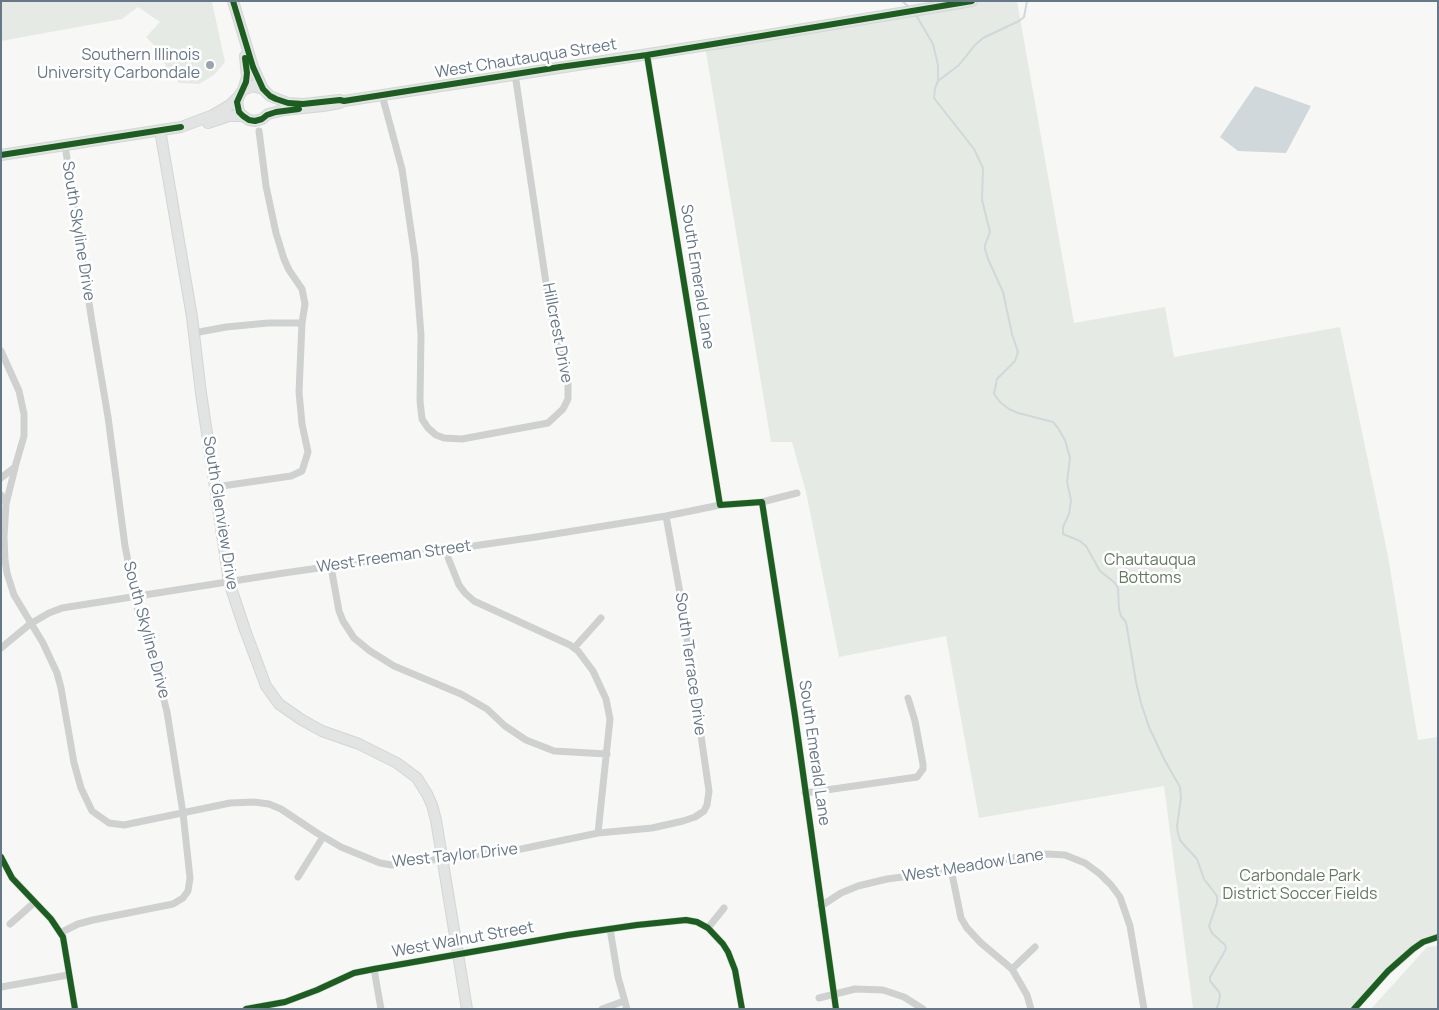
<!DOCTYPE html>
<style>
body{margin:0}
#map{position:relative;width:1439px;height:1010px;overflow:hidden;background:#f7f7f6;font-family:Manrope,sans-serif}
canvas{display:block}
.frame{position:absolute;inset:0;border:2px solid #678;pointer-events:none}
</style>
<div id="map">
<canvas width="1439" height="1010"></canvas>
<div class="frame"></div>
</div>
<script>
const g = document.querySelector('canvas').getContext('2d');
g.lineJoin = 'round';
function paint(path, color) {
  g.fillStyle = color;
  g.fill(path, 'evenodd');
}
function shape(rows) {
  const path = new Path2D();
  for (const r of rows) {
    path.moveTo(r[0], r[1]);
    for (let i = 2; i < r.length; i += 2) path.lineTo(r[i], r[i + 1]);
  }
  return path;
}
function stroke(path, color, width, dash) {
  g.strokeStyle = color;
  g.lineWidth = width;
  g.lineCap = dash ? 'butt' : 'round';
  g.setLineDash(dash || []);
  g.stroke(path);
}
function label(font, color, halo, rows, align = 'center') {
  g.font = font + ' Manrope,sans-serif';
  g.lineWidth = 5;
  g.setLineDash([]);
  g.textBaseline = 'middle';
  g.strokeStyle = halo;
  g.fillStyle = color;
  for (const [text, x, y, turn = 0] of rows) {
    g.save();
    g.translate(x, y);
    g.rotate((+turn || 0) * Math.PI / 180);
    g.textAlign = isNaN(turn) ? turn : align;
    if (halo) g.strokeText(text, 0, 0);
    g.fillText(text, 0, 0);
    g.restore();
  }
}
const green = shape([
 [1,1,213,1,212,2,225,62,214,75,199,84,179,83,169,72,155,46,146,37,160,22,138,7,122,19,1,41],
 [972,1,1017,1,1074,323,1165,307,1174,357,1340,327,1388,556,1418,740,1438,737,1438,937,1423,942,1354,1009,1193,1009,1164,786,979,818,946,636,839,657,806,492,792,442,771,442,705,46],
 [1438,946,1438,1009,1371,1009,1427,947]
]);
const water = shape([
 [1255,86,1311,106,1286,153,1238,151,1220,137]
]);
const stream = shape([
 [902,1,910,8],
 [1027,1,1024,17,1019,21,983,38,975,45,959,65,938,81,935,88,934,98,974,149,983,168,982,200,990,232,985,245,985,249,988,259,1003,292,1012,334,1018,352,1015,361,997,379,994,394,1000,402,1009,409,1018,413,1053,422,1058,428,1065,440,1070,458,1067,482,1071,500,1069,514,1063,527,1063,534,1080,541,1086,546,1100,571,1114,582,1118,588,1119,609,1121,616,1126,622,1136,682,1141,703,1149,727,1164,759,1180,787,1181,798,1177,826,1178,833,1180,840,1185,846,1197,859,1204,879,1217,896,1217,903,1209,926,1212,933,1225,945,1226,949,1210,977,1210,981,1219,992,1220,995,1219,1003,1216,1009],
 [916,15,933,44,938,65,938,80]
]);
const street = shape([
 [647,55,720,505],
 [382,95,402,169,415,258,421,335,420,401,422,419,428,428,436,435,444,438,462,439,548,423,563,409,568,399,568,383,550,310,515,74],
 [194,333,226,327,268,323,302,323],
 [1,351,19,391,24,414,24,436,15,467,1,478],
 [215,487,291,476,302,471,308,452,302,424,299,392,302,323,305,304,302,289,289,270,284,259,276,233,266,186,259,131],
 [1,495,6,504,4,537,5,560,7,573,14,595,43,643,57,673,61,688,74,763,81,788,92,811,109,823,124,825,230,803,254,802,269,804,281,809,317,833,341,847,380,863,392,865,521,849,598,833,652,828,683,821,695,817,704,811,707,805,709,791,682,604,666,516],
 [762,502,795,716,836,1009],
 [6,504,15,468],
 [445,550,459,585,465,593,474,601,570,645,578,651,593,671,606,699,610,719,598,833],
 [331,567,339,611,343,621,354,638,370,651,394,666,461,694,487,709,505,726,526,740,554,751,607,754],
 [1,648,30,624,49,613,62,608,284,573,536,537,666,516,720,505,762,502,797,493],
 [574,648,601,618],
 [805,793,917,777,923,769,923,764,915,721,908,698],
 [1,857,12,878,51,919,63,937,75,1009],
 [951,869,961,918,967,928,981,943,1012,969,1027,995,1031,1009],
 [298,877,323,837],
 [821,906,841,893,858,886,887,879,917,875,1024,856,1047,854,1065,855,1085,863,1100,874,1111,885,1120,897,1130,926,1144,1009],
 [10,924,35,902],
 [708,928,724,908],
 [610,929,618,977,627,1009],
 [60,933,78,924,93,920,173,904,183,898,188,891,190,878,183,813,167,712,151,649,139,617,125,546,108,417,92,322,65,145],
 [374,969,381,1009],
 [1012,969,1035,947],
 [1,987,68,975],
 [819,998,855,989,883,990,904,997,923,1009],
 [246,1009,285,1002,317,990,354,973,374,969,568,935,637,925,686,920,697,922,708,928,723,944,728,952,735,970,742,1009],
 [602,1009,624,1001],
 [1354,1009,1388,971,1413,949,1423,942,1438,937]
]);
const secondary = shape([
 [233,1,253,67,263,89],
 [243,90,247,77,245,56],
 [344,101,340,103,323,106,284,110,268,114,262,119,255,121,249,120,243,116,239,112,237,102,240,94,243,90,253,86,263,89,270,96,288,103,303,104,340,100,344,101,720,43,972,1],
 [208,123,229,116,243,116],
 [160,130,192,317,201,393,229,582,245,630,266,686,279,704,302,720,322,731,359,744,397,763,417,778,427,794,432,805,436,820,467,1009],
 [1,155,181,127,213,115,230,105,238,97]
]);
const cycleway = shape([
 [233,1,253,67,263,89,270,96,276,99,288,103,303,104,340,100,344,101,560,67,647,55,972,1],
 [647,55,720,505,762,502,795,716,836,1009],
 [245,58,247,73,246,82,237,102,239,112,243,116,249,120,255,121,262,119,267,115,276,112,299,109],
 [1,155,181,127],
 [1,857,12,878,51,919,63,937,75,1009],
 [246,1009,285,1002,317,990,354,973,374,969,568,935,637,925,686,920,697,922,708,928,723,944,728,952,735,970,742,1009],
 [1354,1009,1388,971,1413,949,1423,942,1438,937]
]);
const markers = [
 [210,65,5,"#99a4ae"]
];
const poiNames = [
 ["Southern Illinois",200,56],
 ["University Carbondale",200,74]
];
const streetNames = [
 ["West Chautauqua Street",526,59,-9],
 ["South Skyline Drive",78,231,81],
 ["South Emerald Lane",697,277,81],
 ["Hillcrest Drive",557,333,79],
 ["South Glenview Drive",220,513,81],
 ["West Freeman Street",394,557,-8],
 ["South Skyline Drive",146,630,75],
 ["South Terrace Drive",690,664,82],
 ["South Emerald Lane",814,753,82],
 ["West Taylor Drive",455,856,-6],
 ["West Meadow Lane",973,866,-9],
 ["West Walnut Street",463,940,-10]
];
const parkNames = [
 ["Chautauqua",1150,561],
 ["Bottoms",1150,579],
 ["Carbondale Park",1300,877],
 ["District Soccer Fields",1300,895]
];
paint(green, '#e6eae4');
paint(water, '#d0d8db');
stroke(stream, '#d0d8db', 2);
stroke(secondary, '#d4d5d6', 12);
stroke(street, '#cfd1d1', 7);
stroke(secondary, '#e2e3e3', 10);
stroke(cycleway, '#1b5e20', 6);
for (const [x, y, r, color] of markers) {
  const dot = new Path2D();
  dot.arc(x, y, r, 0, 2 * Math.PI);
  g.fillStyle = color;
  g.fill(dot);
  stroke(dot, '#fff', 2);
}
label('16px', '#678', '#fff', poiNames, 'right');
label('16px', '#678', '#fff', streetNames);
label('16px', '#657961', '#fff', parkNames);
</script>
